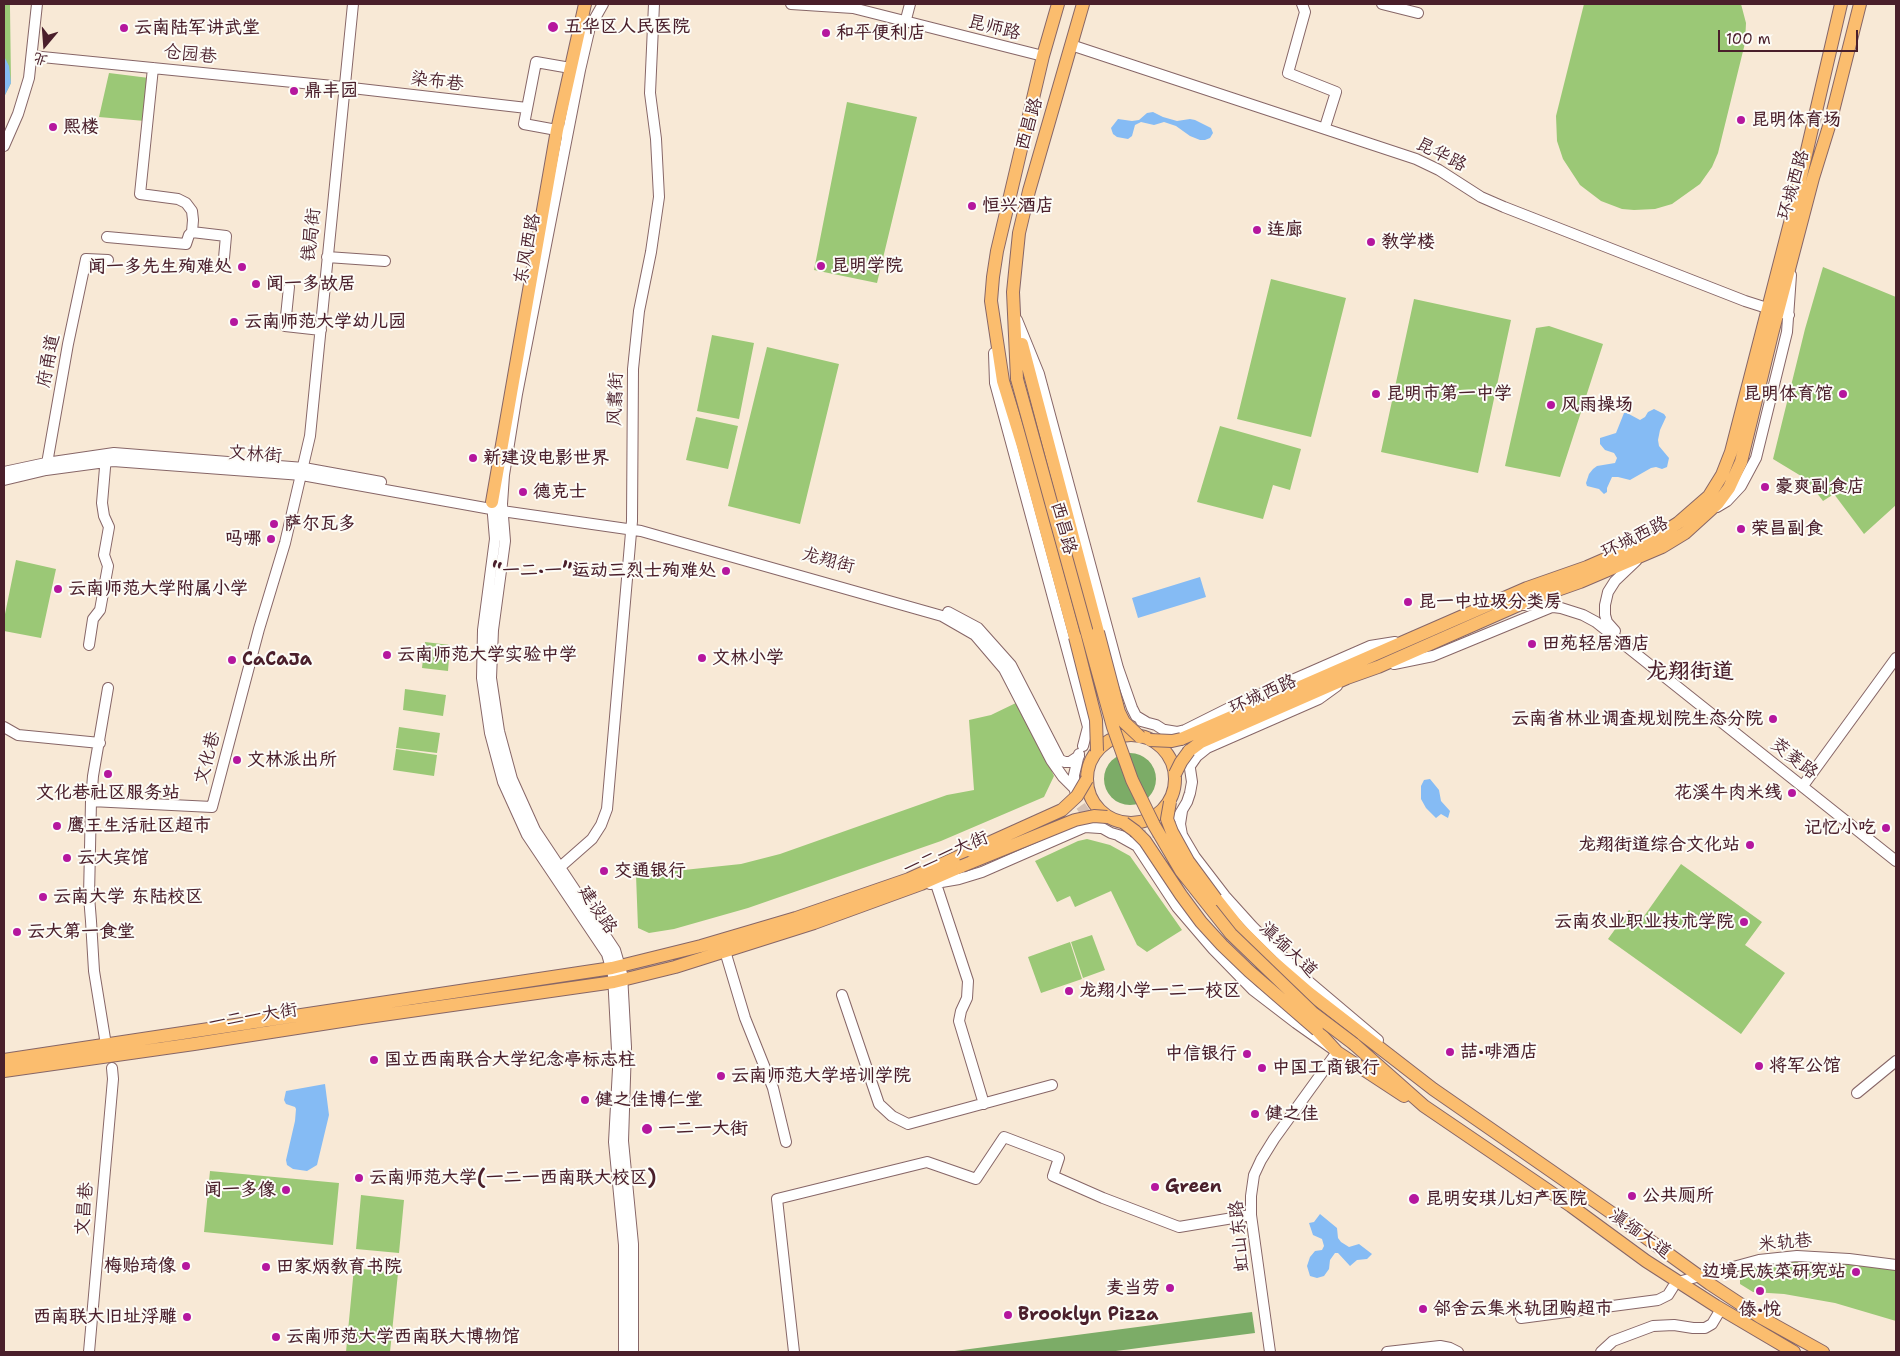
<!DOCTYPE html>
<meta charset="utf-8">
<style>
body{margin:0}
#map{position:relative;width:1900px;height:1356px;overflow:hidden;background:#f8e9d6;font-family:"Shantell Sans","LXGW WenKai TC",sans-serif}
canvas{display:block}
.frame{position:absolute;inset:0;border:5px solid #4a1f2b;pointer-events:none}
.north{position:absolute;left:20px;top:20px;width:50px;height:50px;-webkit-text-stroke:4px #fdfcf7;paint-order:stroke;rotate:198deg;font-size:14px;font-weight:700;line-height:20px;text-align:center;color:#4a1f2b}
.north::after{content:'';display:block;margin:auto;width:18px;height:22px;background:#4a1f2b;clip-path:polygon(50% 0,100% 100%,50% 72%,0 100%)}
.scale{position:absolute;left:1718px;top:30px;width:140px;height:22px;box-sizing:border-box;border:2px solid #4a1f2b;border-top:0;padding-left:6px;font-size:15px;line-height:18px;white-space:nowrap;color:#4a1f2b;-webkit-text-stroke:4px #fdfcf7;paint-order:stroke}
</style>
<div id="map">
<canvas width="1900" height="1356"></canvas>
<div class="frame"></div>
<div class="north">北</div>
<div class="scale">100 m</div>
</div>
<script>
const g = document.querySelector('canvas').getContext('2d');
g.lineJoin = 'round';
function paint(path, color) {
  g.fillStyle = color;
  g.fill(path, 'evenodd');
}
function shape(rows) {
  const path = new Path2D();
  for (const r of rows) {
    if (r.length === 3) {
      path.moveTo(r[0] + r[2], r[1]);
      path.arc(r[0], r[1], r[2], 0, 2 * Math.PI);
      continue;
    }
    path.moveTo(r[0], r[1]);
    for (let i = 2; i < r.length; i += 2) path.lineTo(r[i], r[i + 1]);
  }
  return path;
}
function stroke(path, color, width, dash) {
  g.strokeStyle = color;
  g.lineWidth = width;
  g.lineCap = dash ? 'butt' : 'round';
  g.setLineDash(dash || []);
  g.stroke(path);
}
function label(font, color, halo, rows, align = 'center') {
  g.font = font + ' "Shantell Sans","LXGW WenKai TC",sans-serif';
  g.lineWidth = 4;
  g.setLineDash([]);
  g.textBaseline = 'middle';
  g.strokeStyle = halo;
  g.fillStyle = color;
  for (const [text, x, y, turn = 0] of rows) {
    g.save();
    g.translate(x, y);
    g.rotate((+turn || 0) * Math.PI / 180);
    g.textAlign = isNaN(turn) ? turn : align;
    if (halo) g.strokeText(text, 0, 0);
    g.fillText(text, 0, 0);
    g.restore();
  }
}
const green = shape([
 [4,4,10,4,10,8,11,83,4,97],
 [1584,4,1741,4,1746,23,1745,43,1718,153,1712,167,1700,184,1672,204,1655,209,1634,210,1622,209,1601,201,1580,185,1563,159,1557,141,1556,116],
 [109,73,149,78,145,121,99,117],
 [847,102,917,117,877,283,814,270],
 [1823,267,1896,297,1896,505,1864,534,1834,494,1823,501,1806,479,1773,459,1805,329],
 [1271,279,1346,298,1311,437,1237,419],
 [1414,299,1511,320,1478,473,1381,452],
 [1549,326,1603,344,1560,477,1505,466,1536,328],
 [712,335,754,343,739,419,697,411],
 [767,347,839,364,800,524,728,506],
 [696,417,738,426,728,469,686,460],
 [1220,426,1301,449,1290,490,1273,485,1263,519,1197,502],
 [16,560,56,569,41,638,4,631,4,619],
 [425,642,450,645,448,671,422,668],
 [405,689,446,695,443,716,403,710],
 [1020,701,1054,776,1044,797,941,841,748,908,674,929,649,933,638,928,636,875,741,864,780,854,947,795,974,790,969,720,991,715],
 [399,727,440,733,437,753,396,748],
 [396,749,437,755,434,776,393,770],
 [1087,839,1110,845,1130,856,1182,930,1147,952,1137,945,1111,891,1075,907,1070,896,1057,902,1035,861,1078,841],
 [1681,864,1762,922,1745,945,1785,973,1741,1034,1608,939,1629,910,1642,919],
 [1092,935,1105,970,1083,978,1071,942],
 [1070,942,1082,979,1041,993,1028,957],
 [210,1171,339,1183,333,1245,204,1232],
 [361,1195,404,1200,399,1253,356,1249],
 [1820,1260,1896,1270,1896,1321,1835,1303,1784,1294,1753,1292,1740,1284,1740,1270,1790,1261],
 [354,1268,398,1273,390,1352,346,1352]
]);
const forest = shape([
 [1130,779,26],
 [1252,1312,1255,1333,1108,1352,947,1352]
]);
const water = shape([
 [4,56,9,66,11,83,4,97],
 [1153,112,1163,117,1177,121,1190,119,1195,120,1211,128,1213,133,1210,138,1205,140,1200,140,1190,136,1176,126,1164,122,1154,125,1141,122,1135,125,1132,136,1128,139,1117,137,1113,134,1111,128,1118,119,1132,121,1139,120,1147,113],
 [1654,409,1664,414,1666,417,1660,430,1658,440,1659,446,1669,458,1667,467,1662,469,1656,467,1651,468,1630,480,1618,477,1612,477,1607,488,1607,492,1604,494,1599,489,1587,486,1586,483,1589,474,1593,469,1597,466,1615,463,1617,458,1614,453,1605,450,1600,444,1600,438,1616,433,1624,413,1627,413,1640,420,1645,417,1648,412],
 [1200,577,1206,597,1138,618,1132,598],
 [1430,779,1439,790,1441,801,1450,811,1448,818,1441,814,1436,818,1426,808,1421,799,1421,786,1424,780],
 [325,1084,329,1115,317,1165,307,1171,293,1169,287,1165,286,1160,295,1121,296,1109,295,1107,286,1104,284,1100,286,1091],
 [1320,1214,1337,1228,1338,1238,1341,1242,1349,1247,1359,1244,1372,1254,1367,1259,1357,1260,1350,1266,1338,1253,1335,1253,1330,1260,1329,1269,1324,1276,1317,1278,1310,1276,1307,1266,1310,1257,1315,1251,1322,1250,1324,1246,1322,1239,1313,1235,1309,1223,1314,1222]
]);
const minorTunnel = shape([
 [1075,792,1080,805,1092,822],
 [1137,837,1159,831,1176,819]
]);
const minor = shape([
 [603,4,590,27,580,70,517,394,504,475,502,504,505,541,493,630,491,678,499,731,512,779,535,830,615,950,622,974,626,1047,623,1141,633,1244,633,1352],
 [791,4,853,8,1043,56],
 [1302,4,1305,12,1288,73,1336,92,1325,127],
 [1382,4,1418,13],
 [905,23,910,4],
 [1071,45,1416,159,1439,170,1481,197,1504,207,1745,301,1789,315],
 [32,56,343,87,527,108],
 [153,68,140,194,178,199,186,203,192,211,193,220,192,232,226,236,224,258],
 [562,131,524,124,536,62,576,69],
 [4,146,18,114,29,78,37,4],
 [107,237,186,244,189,235,192,232],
 [327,257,385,261],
 [289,287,285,326,321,330],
 [1017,320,1039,374,1118,668,1132,708,1136,716,1146,722],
 [994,353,995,383,1088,727,1083,746],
 [46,469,68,344,86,259,108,260],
 [4,472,46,463,114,453,304,468,381,482],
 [4,480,46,470,113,461,302,475,502,511,641,531,942,616,975,635,1004,669,1051,760,1063,777,1075,789],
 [492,503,495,539,483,630,482,678,490,733,503,782,527,835,607,954,613,975,618,1069,614,1142,624,1245,624,1352],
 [1717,507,1727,501,1741,486,1756,458,1787,332,1791,275],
 [1522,605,1538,605,1561,608,1583,615,1596,622,1896,861],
 [948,612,978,628,1011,665,1060,760,1065,762,1070,762,1079,756],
 [1615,631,1607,622,1605,615,1605,605,1608,592,1615,581,1636,561],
 [89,645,93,619,100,610,108,566,104,555,109,527,104,516,102,503,106,456],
 [1394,664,1433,656,1552,607],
 [1141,721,1156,725,1170,734],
 [4,727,18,735,100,743],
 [1165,730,1177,732,1185,730,1235,705,1370,646,1395,642],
 [1190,766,1197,756,1207,748,1319,699,1337,686],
 [1805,783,1896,658],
 [1075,791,1074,775,1079,754],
 [91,801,93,776,108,688],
 [1182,811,1180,824,1182,835,1195,857,1225,896,1253,927,1307,980,1378,1040],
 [1178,817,1187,802,1190,793,1192,782,1189,762],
 [1095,824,1111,833,1125,837],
 [1119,836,1137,846,1177,907,1213,949,1253,990,1296,1023,1337,1052,1274,1139,1261,1160,1254,1175,1251,1196,1251,1215,1270,1352],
 [559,868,592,839,601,825,607,809,632,521,633,369,639,311,651,252,659,197,656,139,650,93,654,4],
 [930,884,959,879,982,872,1085,827,1100,828],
 [936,884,968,981,967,998,961,1011,959,1021,984,1104],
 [725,951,745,1018,773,1088,786,1142],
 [842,995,879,1104,892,1116,908,1124,1052,1085],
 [107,1051,94,971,91,921,89,896,91,801,212,807,259,629,285,543,310,436,353,4],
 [1857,1093,1896,1061],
 [1678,1282,1759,1260,1797,1256,1849,1259,1896,1265],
 [1521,1318,1658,1300,1668,1295,1673,1287],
 [89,1352,113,1079,112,1068],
 [794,1352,777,1199,927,1162,976,1179,1004,1137,1059,1158,1053,1176,1103,1198,1179,1227,1251,1215],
 [1387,1352,1440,1346,1450,1348,1458,1352],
 [1601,1352,1613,1341,1653,1326,1674,1325,1693,1328,1705,1328,1712,1324,1721,1309]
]);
const major = shape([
 [1058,4,1043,56,997,251,993,277,991,301,1003,381,1023,446,1075,637],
 [1022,344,1098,632],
 [1017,379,1013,292,1019,233,1029,191,1083,4],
 [492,502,557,130,585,4],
 [1131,779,44],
 [1181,739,1527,588,1587,567,1656,537,1678,523,1709,496,1722,475,1731,452,1791,219,1841,4],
 [1189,751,1201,742,1347,678,1378,667,1532,599,1580,582,1662,547,1685,533,1718,503,1729,488,1741,462,1772,334,1813,178,1830,123,1860,4],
 [1216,899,1239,928,1272,961,1309,993,1433,1089,1616,1216,1710,1284,1760,1317,1823,1352],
 [1317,1030,1337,1052,1404,1096],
 [1354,1044,1424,1106,1571,1206,1646,1261,1716,1306,1794,1352],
 [4,1060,612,968,701,946,796,918,909,879,971,851],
 [4,1071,194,1044,361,1018,614,982,675,967,814,923,921,884,962,866]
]);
const majorBridge = shape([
 [1017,379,1113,727,1132,780,1154,825,1181,871,1231,934,1313,1013,1354,1044],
 [1098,632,1119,712,1124,722,1140,737],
 [1075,637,1096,720,1097,751],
 [1150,740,1172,741,1181,739],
 [1175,774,1181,762,1189,751],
 [1170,802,1167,819,1172,832,1188,861,1216,899],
 [1124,823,1135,831,1145,841,1181,895,1201,922,1222,945,1249,971,1317,1030],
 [971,851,1062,810,1077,796,1087,779],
 [962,866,1075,820,1094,816,1107,817]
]);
const markers = [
 [553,27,6,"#b5179e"],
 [124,28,5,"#b5179e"],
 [826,33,5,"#b5179e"],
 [294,91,5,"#b5179e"],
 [1741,120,5,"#b5179e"],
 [53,127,5,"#b5179e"],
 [972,206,5,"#b5179e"],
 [1257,230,5,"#b5179e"],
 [1371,242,5,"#b5179e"],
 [821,266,5,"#b5179e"],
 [242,267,5,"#b5179e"],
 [256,284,5,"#b5179e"],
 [234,322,5,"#b5179e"],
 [1376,394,5,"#b5179e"],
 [1843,394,5,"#b5179e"],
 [1551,405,5,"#b5179e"],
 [473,458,5,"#b5179e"],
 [1765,487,5,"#b5179e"],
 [523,492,5,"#b5179e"],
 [274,524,5,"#b5179e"],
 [1741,529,5,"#b5179e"],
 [271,539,5,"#b5179e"],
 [726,571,5,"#b5179e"],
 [58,589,5,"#b5179e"],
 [1408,602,5,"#b5179e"],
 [1532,644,5,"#b5179e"],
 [387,655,5,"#b5179e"],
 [702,658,5,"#b5179e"],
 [232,660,5,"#b5179e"],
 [1773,719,5,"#b5179e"],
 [237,760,5,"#b5179e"],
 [108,774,5,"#b5179e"],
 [1792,793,5,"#b5179e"],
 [57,826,5,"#b5179e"],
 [1886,828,5,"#b5179e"],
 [1750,845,5,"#b5179e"],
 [67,858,5,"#b5179e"],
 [604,871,5,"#b5179e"],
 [43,897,5,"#b5179e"],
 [1744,922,5,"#b5179e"],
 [17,932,5,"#b5179e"],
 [1069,991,5,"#b5179e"],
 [1450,1052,5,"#b5179e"],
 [1247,1054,5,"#b5179e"],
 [374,1060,5,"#b5179e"],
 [1759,1066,5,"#b5179e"],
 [1262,1068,5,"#b5179e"],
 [721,1076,5,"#b5179e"],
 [585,1100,5,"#b5179e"],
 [1255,1114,5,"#b5179e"],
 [647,1129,6,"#b5179e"],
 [359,1178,5,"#b5179e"],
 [1155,1187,5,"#b5179e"],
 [286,1190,5,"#b5179e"],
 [1632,1196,5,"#b5179e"],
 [1414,1199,6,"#b5179e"],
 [186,1266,5,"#b5179e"],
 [266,1267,5,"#b5179e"],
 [1856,1272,5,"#b5179e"],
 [1170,1288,5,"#b5179e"],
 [1760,1291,5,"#b5179e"],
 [1423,1309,5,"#b5179e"],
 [1008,1315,5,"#b5179e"],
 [187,1317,5,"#b5179e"],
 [276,1337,5,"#b5179e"]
];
const poiNames = [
 ["五华区人民医院",564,27],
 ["云南陆军讲武堂",134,28],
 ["和平便利店",836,33],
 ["鼎丰园",304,91],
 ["昆明体育场",1751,120],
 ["熙楼",63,127],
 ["恒兴酒店",982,206],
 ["连廊",1267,230],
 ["教学楼",1381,242],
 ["昆明学院",831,266],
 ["闻一多先生殉难处",232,267,"right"],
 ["闻一多故居",266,284],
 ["云南师范大学幼儿园",244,322],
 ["昆明市第一中学",1386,394],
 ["昆明体育馆",1833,394,"right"],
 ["风雨操场",1561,405],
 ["新建设电影世界",483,458],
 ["豪爽副食店",1775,487],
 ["德克士",533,492],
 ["萨尔瓦多",284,524],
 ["荣昌副食",1751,529],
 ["吗哪",261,539,"right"],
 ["“一二·一”运动三烈士殉难处",716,571,"right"],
 ["云南师范大学附属小学",68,589],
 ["昆一中垃圾分类房",1418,602],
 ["田苑轻居酒店",1542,644],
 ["云南师范大学实验中学",397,655],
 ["文林小学",712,658],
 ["CaCaJa",242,660],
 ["云南省林业调查规划院生态分院",1763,719,"right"],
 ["文林派出所",247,760],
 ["文化巷社区服务站",108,793,"center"],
 ["花溪牛肉米线",1782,793,"right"],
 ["鹰王生活社区超市",67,826],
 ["记忆小吃",1876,828,"right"],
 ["龙翔街道综合文化站",1740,845,"right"],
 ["云大宾馆",77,858],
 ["交通银行",614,871],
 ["云南大学 东陆校区",53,897],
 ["云南农业职业技术学院",1734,922,"right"],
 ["云大第一食堂",27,932],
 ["龙翔小学一二一校区",1079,991],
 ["喆·啡酒店",1460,1052],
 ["中信银行",1237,1054,"right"],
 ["国立西南联合大学纪念亭标志柱",384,1060],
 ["将军公馆",1769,1066],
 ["中国工商银行",1272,1068],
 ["云南师范大学培训学院",731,1076],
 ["健之佳博仁堂",595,1100],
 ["健之佳",1265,1114],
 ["一二一大街",658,1129],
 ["云南师范大学(一二一西南联大校区)",369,1178],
 ["Green",1165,1187],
 ["闻一多像",276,1190,"right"],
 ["公共厕所",1642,1196],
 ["昆明安琪儿妇产医院",1425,1199],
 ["梅贻琦像",176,1266,"right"],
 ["田家炳教育书院",276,1267],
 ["边境民族菜研究站",1846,1272,"right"],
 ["麦当劳",1160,1288,"right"],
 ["邻舍云集米轨团购超市",1433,1309],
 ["傣·悦",1760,1310,"center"],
 ["Brooklyn Pizza",1018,1315],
 ["西南联大旧址浮雕",177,1317,"right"],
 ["云南师范大学西南联大博物馆",286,1337]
];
const streetNames = [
 ["昆师路",994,28,14],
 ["仓园巷",190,55,6],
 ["染布巷",437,82,7],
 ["西昌路",1030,124,-74],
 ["昆华路",1441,155,27],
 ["环城西路",1794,185,-74],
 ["钱局街",312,235,-84],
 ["东风西路",528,249,-79],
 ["府甬道",49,361,-79],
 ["风翥街",616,399,-88],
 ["文林街",255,455,4],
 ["西昌路",1063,528,75],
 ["环城西路",1635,538,-26],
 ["龙翔街",828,561,15],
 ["环城西路",1263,695,-24],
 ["文化巷",208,758,-75],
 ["茭菱路",1794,759,38],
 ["一二一大街",946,854,-22],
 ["建设路",597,910,56],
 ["滇缅大道",1288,950,43],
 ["一二一大街",253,1017,-9],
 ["文昌巷",85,1209,-85],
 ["滇缅大道",1640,1234,36],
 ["虹山东路",1240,1236,-95],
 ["米轨巷",1785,1243,-5]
];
const districtNames = [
 ["龙翔街道",1690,672]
];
paint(green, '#9bc876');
paint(forest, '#7cac67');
paint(water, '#85bbf4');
stroke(minorTunnel, '#d5c1b4', 10, [10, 5]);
stroke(minor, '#876667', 12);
stroke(major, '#876667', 14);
stroke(minor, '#fff', 10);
stroke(major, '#fbbd6e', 12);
stroke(majorBridge, '#876667', 14, []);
stroke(majorBridge, '#fbbd6e', 12);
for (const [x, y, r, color] of markers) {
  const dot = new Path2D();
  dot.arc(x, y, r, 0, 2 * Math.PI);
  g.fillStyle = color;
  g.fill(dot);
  stroke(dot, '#fdfcf7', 2);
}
label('bold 18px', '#4a1f2b', '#fdfcf7', poiNames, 'left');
label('18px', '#4a1f2b', '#fdfcf7', streetNames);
label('bold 22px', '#4a1f2b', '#fdfcf7', districtNames);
</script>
